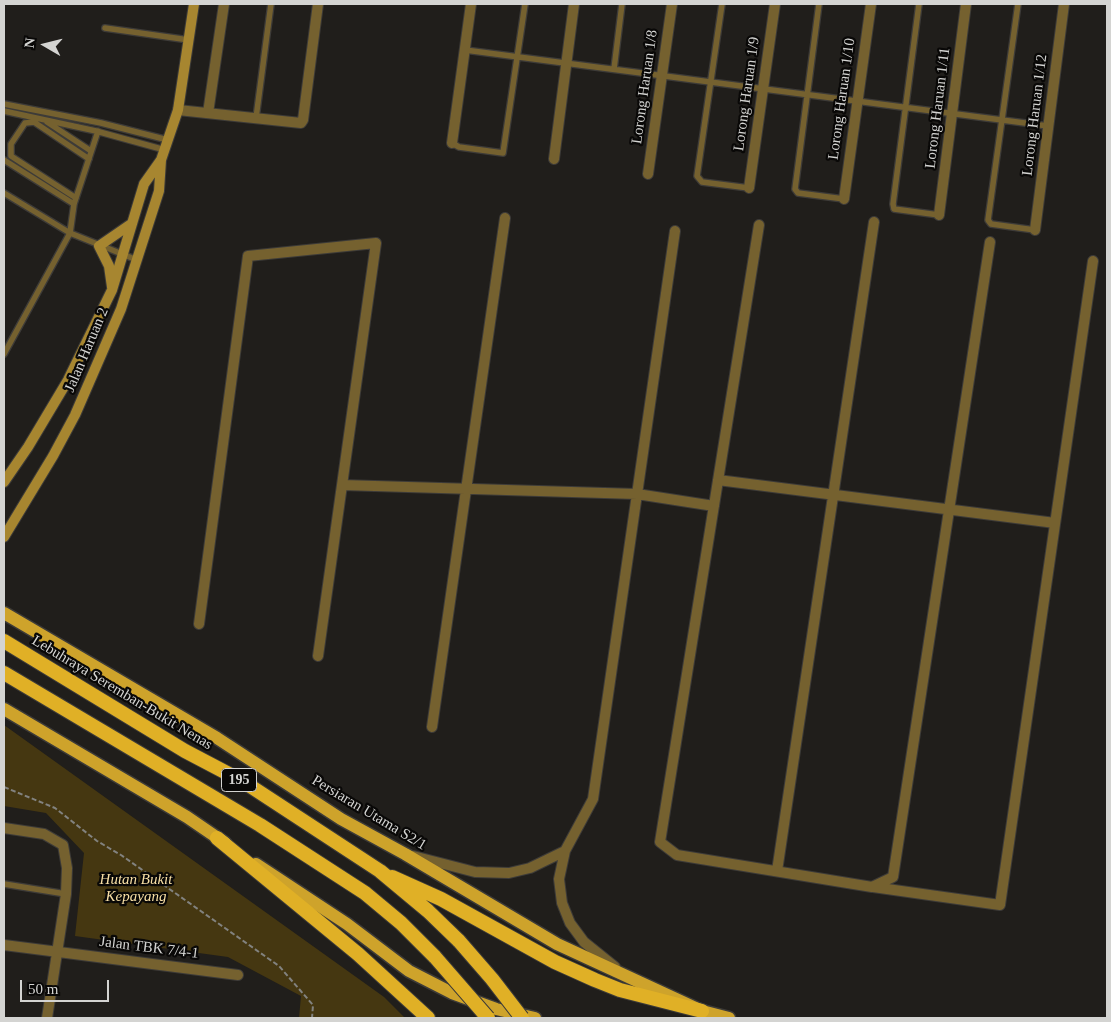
<!DOCTYPE html>
<style>
body{margin:0}
#map{position:relative;width:1111px;height:1022px;overflow:hidden;background:#201e1b;font-family:Georgia,serif}
canvas{display:block}
.frame{position:absolute;inset:0;border:5px solid #d4d4d2;pointer-events:none}
.north{position:absolute;left:20px;top:20px;width:50px;height:50px;-webkit-text-stroke:4px #090807;paint-order:stroke;rotate:278deg;font-size:14px;font-weight:700;line-height:20px;text-align:center;color:#d4d4d2}
.north::after{content:'';display:block;margin:auto;width:18px;height:22px;background:#d4d4d2;clip-path:polygon(50% 0,100% 100%,50% 72%,0 100%)}
.scale{position:absolute;left:20px;top:980px;width:89px;height:22px;box-sizing:border-box;border:2px solid #d4d4d2;border-top:0;padding-left:6px;font-size:15px;line-height:18px;white-space:nowrap;color:#d4d4d2;-webkit-text-stroke:4px #090807;paint-order:stroke}
</style>
<div id="map">
<canvas width="1111" height="1022"></canvas>
<div class="frame"></div>
<div class="north">N</div>
<div class="scale">50 m</div>
</div>
<script>
const g = document.querySelector('canvas').getContext('2d');
g.lineJoin = 'round';
function paint(path, color) {
  g.fillStyle = color;
  g.fill(path, 'evenodd');
}
function shape(rows) {
  const path = new Path2D();
  for (const r of rows) {
    path.moveTo(r[0], r[1]);
    for (let i = 2; i < r.length; i += 2) path.lineTo(r[i], r[i + 1]);
  }
  return path;
}
function stroke(path, color, width, dash) {
  g.strokeStyle = color;
  g.lineWidth = width;
  g.lineCap = dash ? 'butt' : 'round';
  g.setLineDash(dash || []);
  g.stroke(path);
}
function label(font, color, halo, rows, align = 'center') {
  g.font = font + ' Georgia,serif';
  g.lineWidth = 4.5;
  g.setLineDash([]);
  g.textBaseline = 'middle';
  g.strokeStyle = halo;
  g.fillStyle = color;
  for (const [text, x, y, turn = 0] of rows) {
    g.save();
    g.translate(x, y);
    g.rotate((+turn || 0) * Math.PI / 180);
    g.textAlign = isNaN(turn) ? turn : align;
    if (halo) g.strokeText(text, 0, 0);
    g.fillText(text, 0, 0);
    g.restore();
  }
}
const green = shape([
 [4,725,384,997,405,1018,299,1018,301,996,228,957,75,936,84,853,46,813,4,806]
]);
const path = shape([
 [4,787,55,808,97,841,121,855,279,966,313,1005,312,1018]
]);
const service = shape([
 [722,4,697,176,702,182,749,188],
 [819,4,795,189,798,193,844,199],
 [919,4,893,204,894,209,939,215],
 [1018,4,988,220,991,224,1035,230],
 [105,28,189,40],
 [465,50,1048,126],
 [614,69,622,4],
 [4,104,101,123,168,140],
 [4,111,96,131,165,150],
 [256,118,271,4],
 [47,122,91,151],
 [452,143,459,147,503,153,525,4],
 [4,160,74,204],
 [4,193,70,233,137,260],
 [76,198,11,156,11,144,25,123,34,122,89,159],
 [4,354,70,233,74,204,98,131],
 [4,884,66,894]
]);
const minor = shape([
 [178,110,301,123,303,120,318,4],
 [208,113,224,4],
 [452,143,471,4],
 [554,159,574,4],
 [648,174,672,4],
 [749,188,775,4],
 [844,199,871,4],
 [939,215,966,4],
 [759,225,660,842,677,855,872,887,893,877,990,242],
 [1035,230,1064,4],
 [718,480,1055,523],
 [342,485,637,494,714,506],
 [199,624,248,256,376,243,318,656],
 [432,727,505,218],
 [4,828,44,834,63,845,67,868,66,894,47,1018],
 [413,856,475,872,509,873,530,868,565,851],
 [777,871,874,222],
 [873,887,1000,905,1093,261],
 [4,945,238,975],
 [615,967,584,942,570,923,562,903,559,879,565,851,593,799,675,231]
]);
const secondary = shape([
 [112,287,109,266,99,246,131,224],
 [4,482,28,447,68,380,112,290,144,184,161,160],
 [4,537,53,456,75,415,121,309,159,191,161,160,178,110,194,4]
]);
const primary = shape([
 [4,613,217,738,341,819,405,854,557,944,702,1011,729,1018],
 [4,709,187,817,225,843],
 [256,864,347,924,409,971,452,993,496,1009,535,1018]
]);
const trunk = shape([
 [4,641,185,751,244,782,380,871,428,911,459,941],
 [4,673,260,825,365,893,401,923,435,957],
 [217,838,358,954,428,1018],
 [392,877,441,899,555,962,595,980,620,990,702,1011]
]);
const trunkBridge = shape([
 [459,941,492,979,522,1018],
 [435,957,488,1018]
]);
const shields = [
 [239,780,35]
];
const shieldNames = [
 ["195",239,780]
];
const streetNames = [
 ["Lorong Haruan 1/8",645,87,-82],
 ["Lorong Haruan 1/9",747,94,-82],
 ["Lorong Haruan 1/10",842,99,-82],
 ["Lorong Haruan 1/11",938,108,-83],
 ["Lorong Haruan 1/12",1035,115,-83],
 ["Jalan Haruan 2",87,350,-67],
 ["Lebuhraya Seremban-Bukit Nenas",122,693,31],
 ["Persiaran Utama S2/1",369,813,31],
 ["Jalan TBK 7/4-1",149,948,7]
];
const parkNames = [
 ["Hutan Bukit",136,880],
 ["Kepayang",136,897]
];
paint(green, '#453711');
stroke(service, '#3d3b38', 8);
stroke(minor, '#3d3b38', 12);
stroke(secondary, '#3d3b38', 12);
stroke(primary, '#3d3b38', 15);
stroke(trunk, '#3d3b38', 16);
stroke(path, '#82827f', 2, [5, 2.5]);
stroke(service, '#75612f', 5.5);
stroke(minor, '#75612f', 10);
stroke(secondary, '#a78630', 10);
stroke(primary, '#cea32b', 12);
stroke(trunk, '#e0b026', 14);
stroke(trunkBridge, '#3d3b38', 16, []);
stroke(trunkBridge, '#e0b026', 14);
for (const [x, y, w] of shields) {
  const box = new Path2D();
  box.roundRect(x - w / 2, y - 11.5, w, 23, 4);
  g.fillStyle = '#090807';
  g.fill(box);
  stroke(box, '#d4d4d2', 1);
}
label('bold 14px', '#d4d4d2', null, shieldNames);
label('15px', '#d4d4d2', '#090807', streetNames);
label('italic 15px', '#f8dfa5', '#090807', parkNames);
</script>
